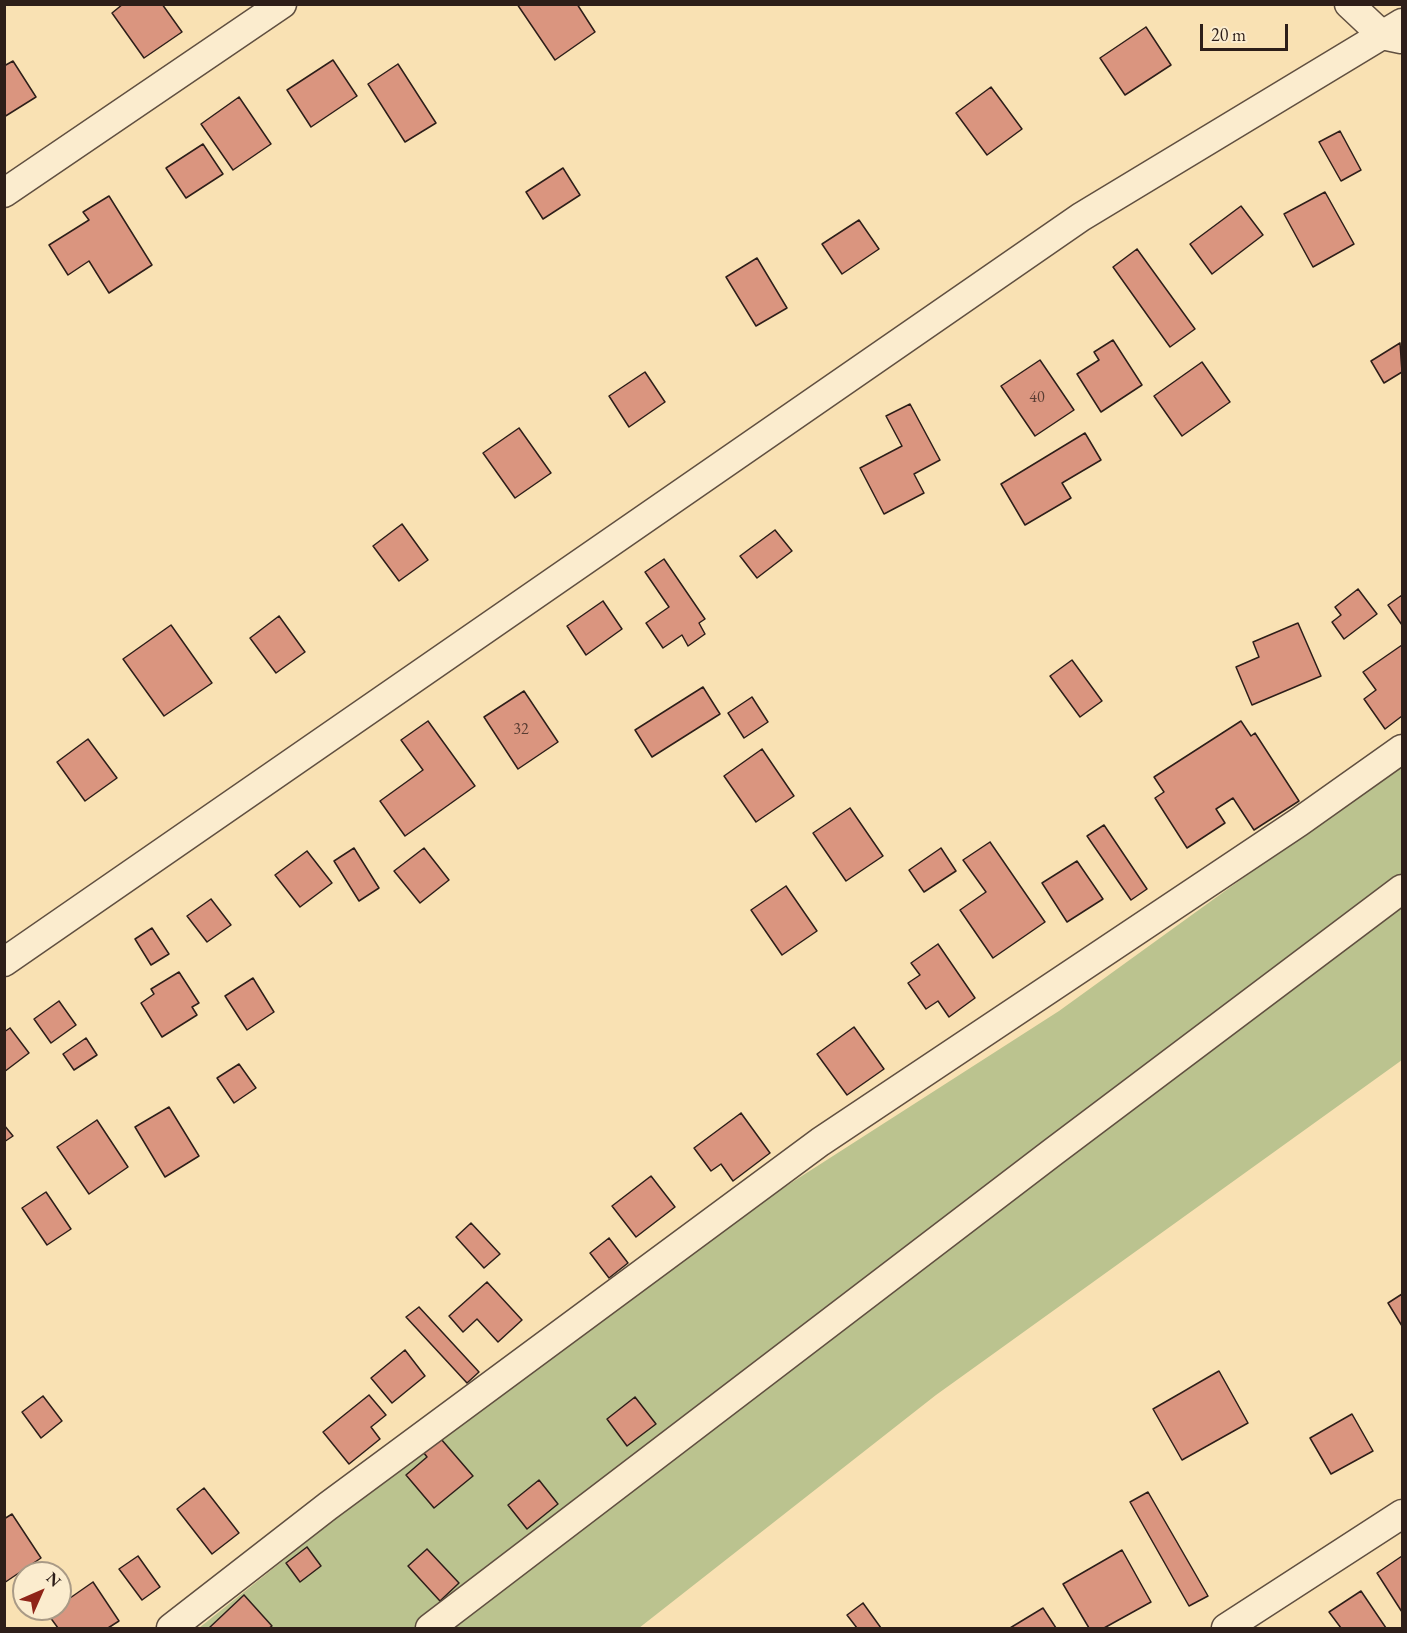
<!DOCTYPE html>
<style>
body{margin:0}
#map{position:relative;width:1407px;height:1633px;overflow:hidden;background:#f9e1b3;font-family:"EB Garamond",serif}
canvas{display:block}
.frame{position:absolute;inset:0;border:6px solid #2d1e19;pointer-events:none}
.north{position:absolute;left:12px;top:1561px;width:60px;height:60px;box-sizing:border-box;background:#fbecce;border:2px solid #a99a86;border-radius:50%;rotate:45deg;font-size:16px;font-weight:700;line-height:24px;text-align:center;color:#2d1e19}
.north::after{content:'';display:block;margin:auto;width:21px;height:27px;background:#8f2418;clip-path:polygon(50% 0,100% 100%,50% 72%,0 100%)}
.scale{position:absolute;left:1200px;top:24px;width:88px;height:27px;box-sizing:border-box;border:3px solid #2d1e19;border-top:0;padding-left:8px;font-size:18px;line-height:21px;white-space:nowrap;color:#2d1e19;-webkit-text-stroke:4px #fbecce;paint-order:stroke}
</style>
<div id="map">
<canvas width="1407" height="1633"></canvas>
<div class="frame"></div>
<div class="north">N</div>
<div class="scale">20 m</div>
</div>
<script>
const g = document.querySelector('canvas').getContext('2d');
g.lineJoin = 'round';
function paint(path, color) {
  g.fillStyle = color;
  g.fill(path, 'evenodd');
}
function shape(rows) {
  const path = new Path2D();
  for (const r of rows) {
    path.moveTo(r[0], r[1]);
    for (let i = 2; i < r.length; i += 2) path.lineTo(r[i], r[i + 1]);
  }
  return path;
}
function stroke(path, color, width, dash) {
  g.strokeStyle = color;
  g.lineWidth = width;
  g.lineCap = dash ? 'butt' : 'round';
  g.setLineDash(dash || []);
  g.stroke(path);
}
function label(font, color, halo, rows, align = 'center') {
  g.font = font + ' "EB Garamond",serif';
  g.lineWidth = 6;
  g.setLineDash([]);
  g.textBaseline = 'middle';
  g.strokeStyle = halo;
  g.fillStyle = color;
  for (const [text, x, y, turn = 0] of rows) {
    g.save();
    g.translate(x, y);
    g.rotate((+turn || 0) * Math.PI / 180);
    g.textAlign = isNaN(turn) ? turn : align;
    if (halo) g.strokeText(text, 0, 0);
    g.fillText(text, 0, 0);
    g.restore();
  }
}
const green = shape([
 [1402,763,1402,1060,936,1395,639,1628,199,1628,351,1506,741,1215,1059,1011]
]);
const building = shape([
 [123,4,162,4,182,32,144,58,112,13,123,4],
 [517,4,577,4,595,32,555,60,517,4],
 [1146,27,1171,65,1125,95,1100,58,1146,27],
 [333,60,357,96,311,127,287,90,333,60],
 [13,61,36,97,4,117,4,66,13,61],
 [398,64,436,123,405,142,368,84,398,64],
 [991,87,1022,129,987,155,956,113,991,87],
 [239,97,271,144,233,170,201,124,239,97],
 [1340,131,1361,170,1341,181,1319,142,1340,131],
 [203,144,223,174,186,198,166,168,203,144],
 [563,168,580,195,543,219,526,192,563,168],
 [1325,192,1354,244,1313,267,1284,214,1325,192],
 [109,196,152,265,109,293,89,261,68,275,49,245,89,220,83,212,109,196],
 [1241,206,1263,235,1212,274,1190,244,1241,206],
 [859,220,879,249,842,274,822,244,859,220],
 [1137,249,1195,329,1170,347,1113,267,1137,249],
 [757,258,787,308,756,326,726,277,757,258],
 [1113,340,1142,385,1101,412,1077,374,1099,360,1094,352,1113,340],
 [1400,343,1402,372,1384,383,1371,361,1400,343],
 [1040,360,1074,410,1035,436,1001,386,1040,360],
 [1202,362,1230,402,1182,436,1154,396,1202,362],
 [645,372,665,402,629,427,609,396,645,372],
 [910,404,940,460,914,474,924,493,884,514,860,468,902,446,886,416,910,404],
 [519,428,551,473,515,498,483,453,519,428],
 [1085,433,1101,460,1062,483,1071,498,1025,525,1001,484,1085,433],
 [402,524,428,560,399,581,373,546,402,524],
 [775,530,792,551,757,578,740,556,775,530],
 [664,559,705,619,699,623,705,634,688,646,682,635,663,648,646,623,669,607,645,572,664,559],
 [1358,589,1377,614,1344,639,1332,622,1341,615,1335,607,1358,589],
 [1402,595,1402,625,1388,605,1402,595],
 [603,601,622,629,586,655,567,626,603,601],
 [279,616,305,652,276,673,250,638,279,616],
 [1298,623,1321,676,1252,705,1236,667,1259,657,1253,642,1298,623],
 [171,625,212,683,164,716,123,659,171,625],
 [1402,645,1402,716,1385,729,1364,699,1376,690,1363,672,1402,645],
 [1072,660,1102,701,1080,717,1050,676,1072,660],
 [703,687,720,714,652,757,635,730,703,687],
 [524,691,558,742,518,769,484,717,524,691],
 [752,697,768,722,744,738,728,713,752,697],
 [428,721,475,786,405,836,380,801,423,770,401,740,428,721],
 [1241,721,1251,736,1255,733,1299,801,1254,830,1233,798,1216,809,1225,823,1187,848,1155,798,1164,792,1154,777,1241,721],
 [88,739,117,778,85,801,57,762,88,739],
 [762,749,794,796,756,822,724,776,762,749],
 [850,808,883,856,846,881,813,833,850,808],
 [1104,825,1147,889,1131,900,1087,836,1104,825],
 [990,842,1045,922,993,958,960,910,986,892,963,860,990,842],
 [354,848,379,888,359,901,334,861,354,848],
 [424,848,449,880,420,903,394,871,424,848],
 [941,848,956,871,924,892,909,870,941,848],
 [307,851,332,883,300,907,275,875,307,851],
 [1077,861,1103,899,1067,922,1042,883,1077,861],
 [786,886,817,931,782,955,751,910,786,886],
 [211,899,231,925,207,942,187,916,211,899],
 [152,928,169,954,151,965,135,939,152,928],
 [938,944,975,998,949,1017,938,1001,926,1009,908,983,920,975,911,963,938,944],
 [179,972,199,1003,192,1007,197,1015,162,1037,141,1003,154,994,151,989,179,972],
 [253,978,274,1012,247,1030,225,996,253,978],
 [59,1001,76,1025,51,1043,34,1019,59,1001],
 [854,1027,884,1069,847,1095,817,1054,854,1027],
 [10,1028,29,1053,4,1072,4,1032,10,1028],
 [86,1038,97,1055,74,1070,63,1054,86,1038],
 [239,1064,256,1088,234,1103,217,1078,239,1064],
 [169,1107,199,1156,165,1177,135,1127,169,1107],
 [741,1113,770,1153,733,1181,721,1164,711,1171,694,1148,741,1113],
 [97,1120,128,1167,89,1194,57,1147,97,1120],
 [4,1125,13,1136,4,1142,4,1125],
 [651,1176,675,1207,636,1237,612,1206,651,1176],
 [46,1192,71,1229,47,1245,22,1208,46,1192],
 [471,1223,500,1254,484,1268,456,1237,471,1223],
 [609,1238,628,1263,609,1278,590,1253,609,1238],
 [487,1282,522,1320,498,1342,477,1319,463,1332,449,1316,487,1282],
 [1402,1294,1402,1326,1388,1303,1402,1294],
 [419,1307,479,1372,467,1383,406,1317,419,1307],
 [405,1350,425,1376,392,1403,371,1378,405,1350],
 [1219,1371,1248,1423,1182,1460,1153,1409,1219,1371],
 [369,1395,386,1415,371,1427,380,1439,349,1464,323,1432,369,1395],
 [43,1396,62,1421,41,1438,22,1412,43,1396],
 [635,1397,656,1424,627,1446,607,1419,635,1397],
 [1352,1414,1373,1451,1331,1474,1310,1438,1352,1414],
 [441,1439,473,1476,434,1508,406,1475,427,1457,424,1453,441,1439],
 [539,1480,558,1504,527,1529,508,1505,539,1480],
 [204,1488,239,1533,212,1554,177,1509,204,1488],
 [1148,1492,1208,1596,1189,1606,1130,1502,1148,1492],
 [12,1514,41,1558,4,1583,4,1519,12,1514],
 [307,1547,321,1566,300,1582,286,1563,307,1547],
 [427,1549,459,1583,440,1601,408,1566,427,1549],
 [1122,1550,1151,1602,1104,1628,1089,1628,1063,1584,1122,1550],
 [138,1556,160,1587,142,1600,119,1569,138,1556],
 [1402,1556,1402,1612,1377,1573,1402,1556],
 [93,1582,119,1621,108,1628,58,1628,47,1613,60,1609,60,1605,93,1582],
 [1361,1591,1386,1628,1341,1628,1329,1612,1361,1591],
 [244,1595,272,1626,269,1628,209,1628,244,1595],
 [863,1603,881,1628,857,1628,847,1615,863,1603],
 [1043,1608,1056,1628,1010,1628,1043,1608]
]);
const minor = shape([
 [1349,4,1382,35,1401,39],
 [4,193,282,4],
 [4,962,1081,217,1402,23],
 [171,1628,328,1506,820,1142,1299,822,1402,749],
 [430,1628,1053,1152,1402,889],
 [1226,1628,1402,1514]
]);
const numberNames = [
 ["40",1037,398],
 ["32",521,730]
];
paint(green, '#bbc38f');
paint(building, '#da957f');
stroke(building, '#2d1e19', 1.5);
stroke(minor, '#604f40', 31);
stroke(minor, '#fbecce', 28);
label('16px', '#583c32', null, numberNames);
</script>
